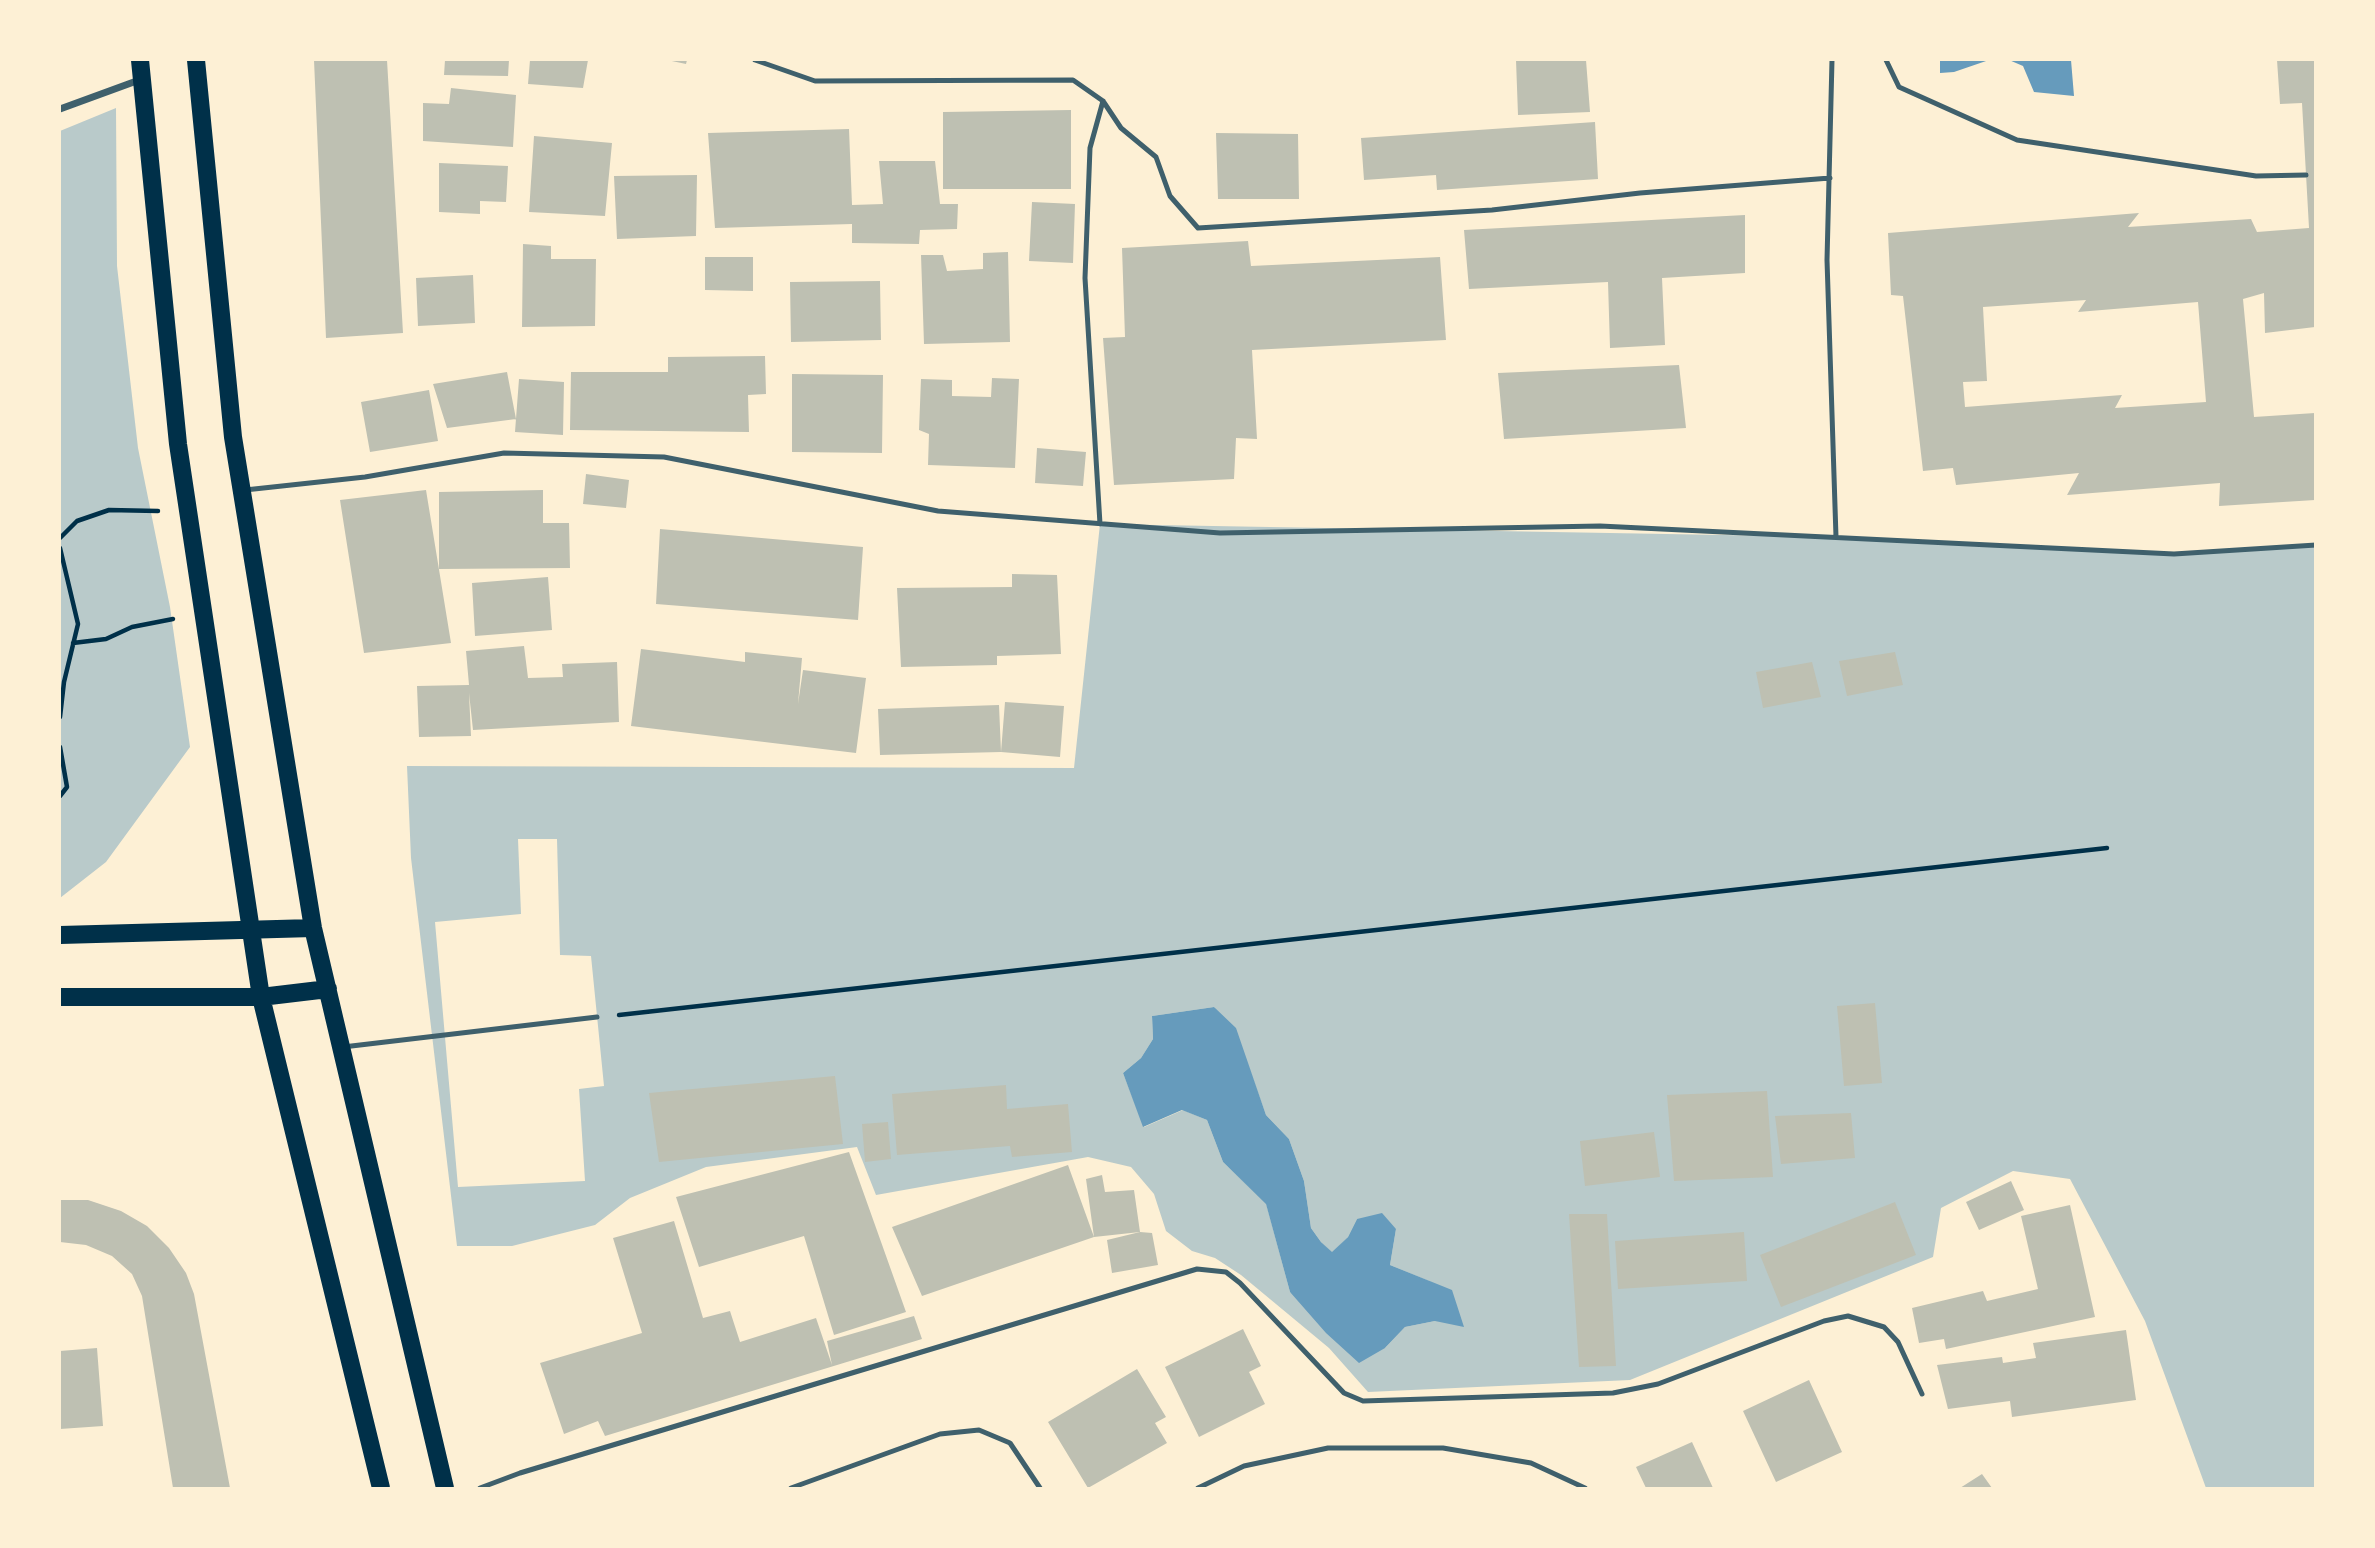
<!DOCTYPE html>
<style>
body{margin:0}
#map{position:relative;width:2375px;height:1548px;overflow:hidden;background:#fdf0d5;font-family:Jost,sans-serif}
canvas{display:block}
.frame{position:absolute;inset:0;border:61px solid #fdf0d5;pointer-events:none}
</style>
<div id="map">
<canvas width="2375" height="1548"></canvas>
<div class="frame"></div>
</div>
<script>
const g = document.querySelector('canvas').getContext('2d');
g.lineJoin = 'round';
function paint(path, color) {
  g.fillStyle = color;
  g.fill(path, 'evenodd');
}
function shape(rows) {
  const path = new Path2D();
  for (const r of rows) {
    path.moveTo(r[0], r[1]);
    for (let i = 2; i < r.length; i += 2) path.lineTo(r[i], r[i + 1]);
  }
  return path;
}
function stroke(path, color, width, dash) {
  g.strokeStyle = color;
  g.lineWidth = width;
  g.lineCap = dash ? 'butt' : 'round';
  g.setLineDash(dash || []);
  g.stroke(path);
}
const green = shape([
 [116,108,117,266,138,448,170,607,190,747,106,862,60,898,60,131],
 [1100,524,1836,537,2174,554,2315,545,2315,1488,2206,1488,2145,1321,2070,1179,2013,1171,1941,1208,1933,1257,1630,1380,1368,1392,1329,1348,1241,1275,1215,1258,1192,1251,1166,1231,1154,1194,1131,1167,1088,1157,876,1195,857,1147,706,1167,630,1198,595,1225,512,1246,457,1246,411,858,407,766,1074,768],
 [518,839,557,839,560,955,591,956,604,1086,579,1089,585,1181,458,1187,435,922,521,914],
 [1214,1007,1244,1054,1266,1115,1289,1139,1304,1181,1311,1228,1321,1242,1332,1253,1348,1237,1357,1219,1396,1229,1390,1265,1429,1281,1435,1321,1405,1327,1385,1348,1290,1292,1266,1203,1223,1162,1207,1120,1183,1110,1144,1127,1123,1073,1141,1058,1153,1039,1152,1016]
]);
const water = shape([
 [1940,60,1989,60,1954,72,1940,73],
 [2009,60,2071,60,2074,96,2034,92,2023,66],
 [1214,1007,1236,1028,1266,1115,1289,1139,1304,1181,1311,1228,1321,1242,1332,1252,1348,1237,1357,1219,1382,1213,1396,1229,1390,1265,1452,1290,1464,1327,1435,1321,1405,1327,1385,1348,1359,1363,1326,1333,1290,1292,1266,1204,1223,1162,1207,1120,1182,1110,1143,1127,1123,1073,1141,1058,1153,1039,1152,1016]
]);
const building = shape([
 [314,60,387,60,403,333,326,338],
 [445,60,509,60,508,76,444,75],
 [530,60,588,60,583,88,528,84],
 [667,60,687,60,686,64],
 [1516,60,1586,60,1590,112,1518,115],
 [2277,60,2315,60,2315,327,2265,333,2264,293,2243,299,2254,417,2315,413,2315,500,2219,506,2220,483,2067,495,2079,473,1956,485,1953,468,1923,471,1903,296,1891,295,1888,233,2139,213,2128,227,2251,219,2257,232,2309,228,2302,103,2280,104],
 [2086,300,2078,312,2198,302,2206,402,2115,408,2122,395,1965,407,1963,382,1987,381,1983,307],
 [451,88,516,95,513,147,423,141,423,103,449,104],
 [1071,110,1071,189,943,189,943,112],
 [1595,122,1598,179,1437,190,1436,175,1364,180,1361,138],
 [849,129,852,205,883,204,879,161,935,161,940,204,958,204,957,229,920,230,919,244,852,243,852,224,715,228,708,133],
 [1216,133,1298,134,1299,199,1218,199],
 [534,136,612,143,605,216,529,212],
 [439,163,508,166,506,202,480,201,480,214,439,212],
 [697,175,696,236,617,239,614,176],
 [1032,202,1075,204,1073,263,1029,261],
 [1745,215,1745,273,1662,278,1665,345,1610,348,1608,282,1469,289,1464,230],
 [1248,241,1251,266,1440,257,1446,340,1252,350,1257,439,1236,438,1234,479,1114,485,1103,338,1125,337,1122,248],
 [523,244,551,246,551,259,596,259,595,326,522,327],
 [1008,252,1010,342,924,344,921,255,943,255,947,271,983,269,983,253],
 [705,257,753,257,753,291,705,290],
 [473,275,475,323,418,326,416,278],
 [880,281,881,340,791,342,790,282],
 [765,356,766,394,748,395,749,432,570,430,571,372,668,372,668,357],
 [1679,365,1686,428,1504,439,1498,373],
 [507,372,516,419,447,428,433,384],
 [792,374,883,375,882,453,792,452],
 [992,378,1019,379,1015,468,928,465,929,434,919,430,921,379,952,380,952,396,991,397],
 [519,379,564,382,563,435,515,432],
 [429,390,438,441,370,452,361,402],
 [1037,448,1086,452,1083,486,1035,483],
 [586,474,629,480,626,508,583,504],
 [426,490,451,643,364,653,340,500],
 [543,490,543,523,569,523,570,568,439,569,439,492],
 [660,529,863,547,858,620,656,604],
 [1012,574,1057,575,1061,654,997,656,997,665,901,667,897,588,1012,587],
 [548,577,552,630,475,636,472,583],
 [524,646,528,678,563,677,562,664,617,662,619,722,473,730,469,693,471,736,419,737,417,686,469,685,466,651],
 [641,649,745,662,745,652,802,658,798,704,803,670,866,678,856,753,631,726],
 [1895,652,1903,685,1847,696,1839,661],
 [1812,662,1821,697,1763,708,1756,672],
 [1005,702,1064,706,1060,757,1001,752,880,755,878,709,999,705,1001,752],
 [1875,1003,1882,1083,1844,1086,1837,1006],
 [835,1076,843,1144,659,1162,649,1093],
 [1006,1085,1007,1109,1068,1104,1072,1152,1012,1157,1010,1146,897,1155,892,1094],
 [1767,1091,1773,1177,1674,1181,1667,1095],
 [1851,1113,1855,1158,1781,1164,1775,1116],
 [888,1122,891,1159,865,1162,862,1124],
 [1654,1132,1660,1177,1585,1186,1580,1141],
 [849,1152,906,1312,834,1335,804,1236,699,1267,676,1197],
 [1068,1165,1094,1237,1086,1179,1102,1175,1105,1192,1134,1190,1140,1232,1152,1233,1158,1265,1112,1273,1107,1240,1140,1232,1094,1237,922,1296,892,1227],
 [2011,1181,2024,1210,1979,1230,1966,1202],
 [60,1200,88,1200,121,1211,147,1226,169,1248,186,1273,194,1294,230,1488,173,1488,142,1296,132,1274,112,1256,86,1245,60,1242],
 [1895,1202,1916,1255,1781,1307,1760,1255],
 [2070,1205,2095,1317,1946,1349,1944,1339,1919,1343,1912,1308,1983,1291,1987,1301,2038,1289,2021,1216],
 [1569,1214,1607,1214,1616,1366,1579,1367],
 [674,1221,703,1318,730,1311,740,1342,816,1318,832,1365,827,1341,914,1316,922,1339,605,1436,598,1421,564,1434,540,1363,642,1333,613,1238],
 [1744,1232,1747,1281,1618,1289,1615,1241],
 [1243,1329,1261,1366,1249,1372,1265,1404,1199,1437,1165,1367],
 [2126,1330,2136,1400,2012,1417,2010,1401,1948,1409,1937,1365,2002,1357,2003,1363,2036,1358,2033,1343],
 [97,1348,103,1426,60,1429,60,1351],
 [1137,1369,1166,1417,1155,1423,1167,1443,1088,1488,1048,1422],
 [1809,1380,1842,1452,1776,1482,1743,1411],
 [1692,1442,1713,1488,1646,1488,1636,1467],
 [1982,1474,1992,1488,1960,1488]
]);
const path = shape([
 [60,538,77,521,109,510,158,511],
 [60,548,78,624,64,682,60,717],
 [73,643,106,639,132,627,173,619],
 [60,747,67,787,60,796],
 [619,1015,2107,848]
]);
const service = shape([
 [755,60,815,81,1073,80,1103,101,1121,128,1156,157,1170,196,1198,228,1492,210,1640,193,1830,178],
 [1832,60,1827,260,1836,537],
 [1886,60,1899,87,2017,140,2256,176,2306,175],
 [245,490,365,477,504,453,664,457,938,511,1220,533,1600,526,2174,554,2316,545],
 [1100,524,1085,278,1090,148,1103,101],
 [343,1047,597,1017],
 [480,1488,520,1473,1197,1269,1226,1272,1240,1283,1344,1393,1363,1401,1613,1393,1658,1384,1824,1321,1848,1316,1884,1327,1898,1342,1922,1394],
 [791,1488,940,1434,979,1430,1010,1443,1040,1488],
 [1198,1488,1244,1466,1328,1448,1443,1448,1531,1463,1585,1488]
]);
const minor = shape([
 [60,109,142,79]
]);
const primary = shape([
 [140,60,178,444,261,997,381,1488],
 [196,60,233,437,313,928,445,1488],
 [60,935,313,928],
 [60,997,261,997,328,989]
]);
paint(green, '#b9caca');
paint(water, '#669bbc');
paint(building, '#bec0b2');
stroke(path, '#003049', 4.5);
stroke(service, '#3f606c', 5);
stroke(minor, '#3f606c', 7);
stroke(primary, '#003049', 18);
</script>
